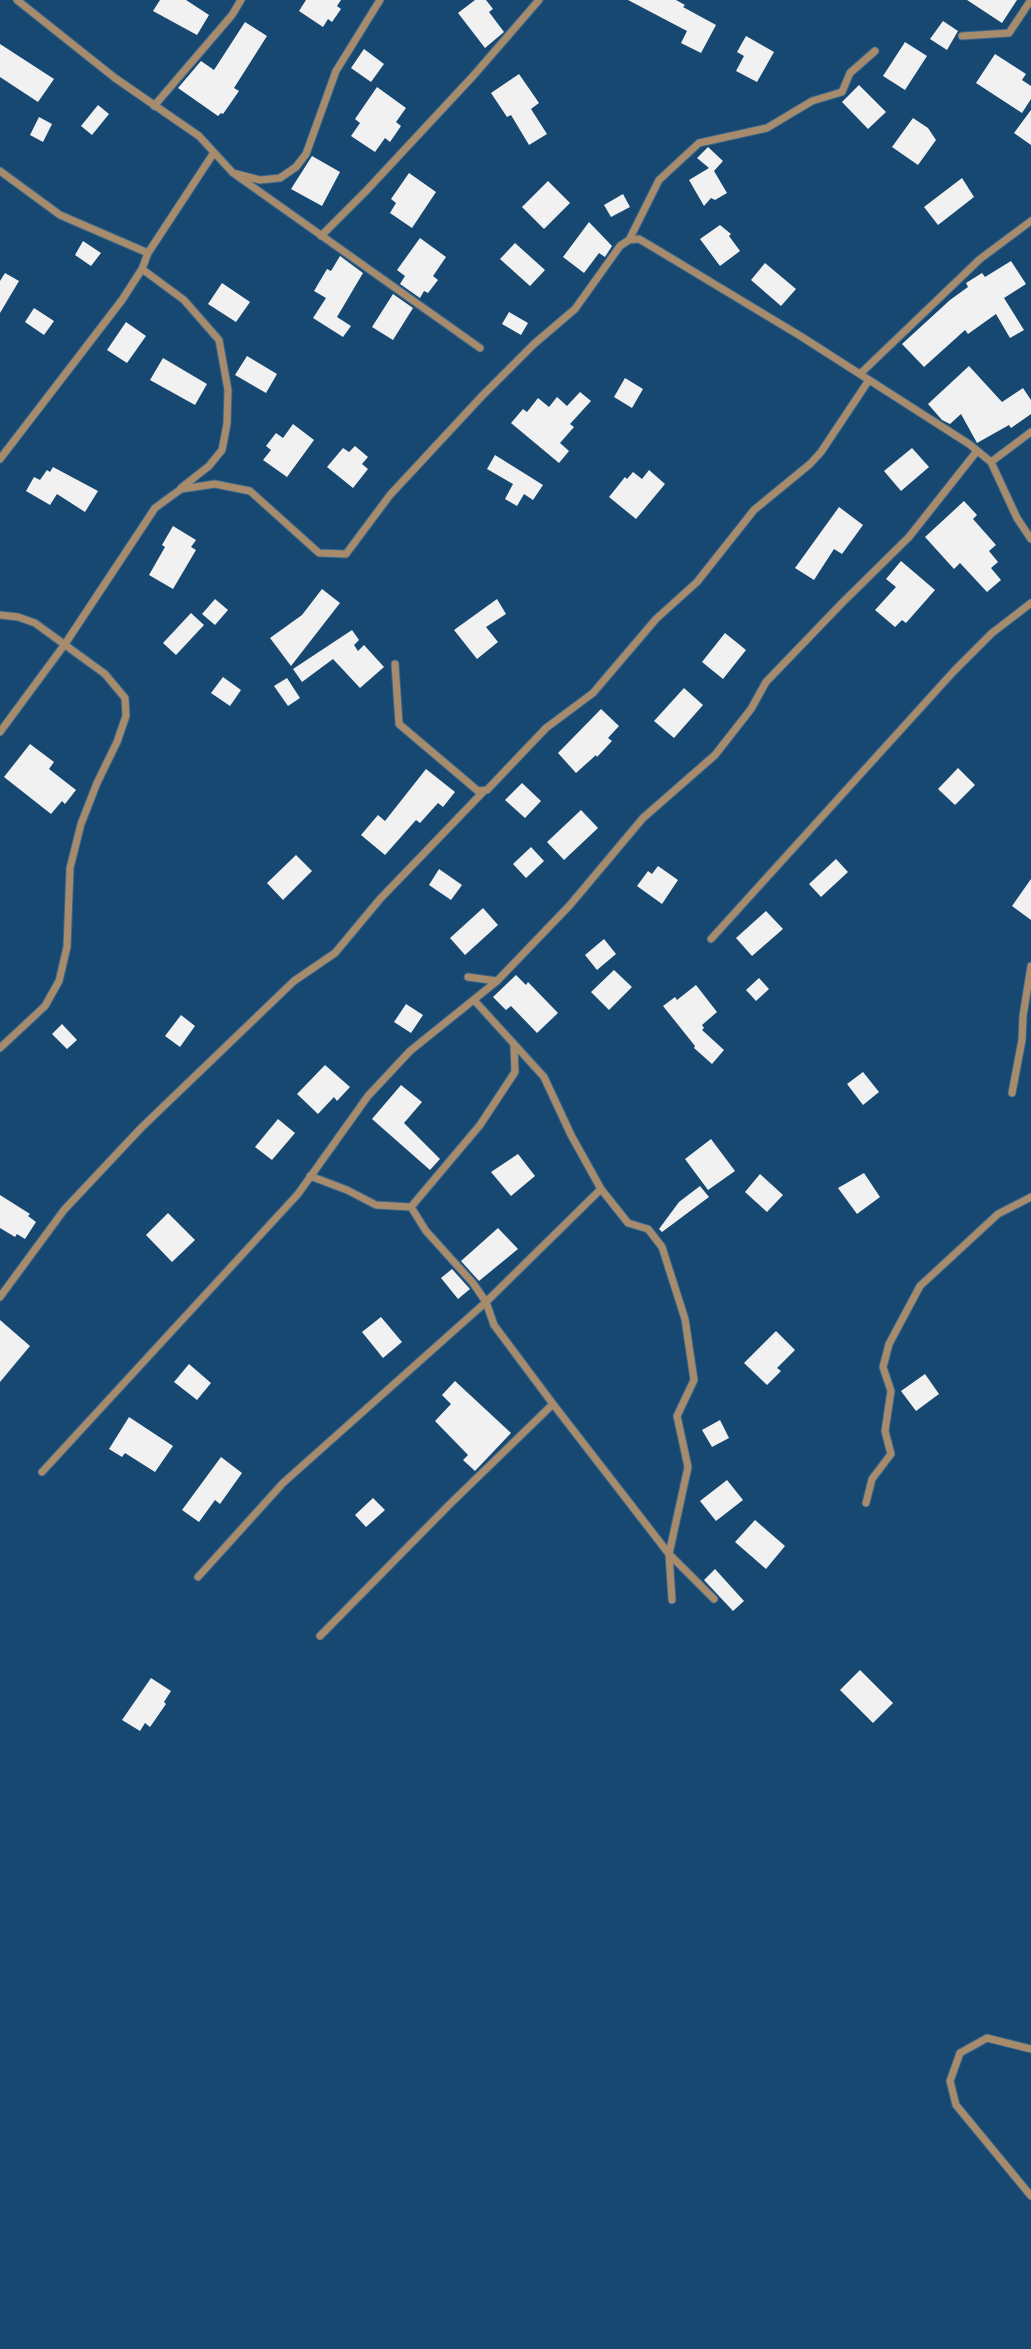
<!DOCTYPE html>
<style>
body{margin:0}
canvas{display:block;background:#164871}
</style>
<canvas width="1031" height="2349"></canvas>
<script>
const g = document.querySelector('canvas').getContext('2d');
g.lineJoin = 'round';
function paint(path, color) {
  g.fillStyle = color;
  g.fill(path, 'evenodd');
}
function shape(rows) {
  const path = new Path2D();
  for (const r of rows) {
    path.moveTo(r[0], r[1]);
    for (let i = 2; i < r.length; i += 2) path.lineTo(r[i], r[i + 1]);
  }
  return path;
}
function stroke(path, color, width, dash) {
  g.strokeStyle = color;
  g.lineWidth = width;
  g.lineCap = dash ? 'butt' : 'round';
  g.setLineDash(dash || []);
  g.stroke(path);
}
const building = shape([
 [160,0,186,0,209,15,197,35,153,11],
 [306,0,341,0,337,6,341,9,332,22,328,19,323,27,299,11],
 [475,0,486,0,493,9,489,12,504,32,485,48,458,13],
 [628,0,676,0,685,5,683,7,716,25,701,53,681,43,687,31],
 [967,0,1017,0,1002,23],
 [943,21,958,31,947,50,930,39],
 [245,22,267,36,234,88,239,91,223,114,221,113,218,116,178,88,201,61,214,70],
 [746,36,774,52,757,82,736,71,744,56,737,52],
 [905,42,927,56,905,90,883,76],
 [0,44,54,79,38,102,0,77],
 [364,49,384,64,371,82,351,68],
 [995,54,1026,74,1022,80,1031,86,1031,99,1022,113,976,83],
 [519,74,539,103,531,109,547,134,529,145,511,115,507,117,491,93],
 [859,85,886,112,868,129,842,102],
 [377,87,406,108,396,122,401,126,390,142,385,138,375,152,351,136,360,123,355,119],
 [98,105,109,114,92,135,81,126],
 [1031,110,1031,145,1014,133],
 [39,117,52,124,43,142,30,135],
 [913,118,928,128,936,140,918,165,892,147],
 [708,147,723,161,714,171,727,193,715,200,711,198,704,206,689,180,709,168,697,158],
 [312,156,340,172,322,206,291,189],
 [409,173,436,192,412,228,390,213,396,203,391,199],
 [962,178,974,197,938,225,924,207],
 [548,181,570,203,544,229,522,207],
 [623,194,630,207,611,217,604,205],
 [589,222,612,246,605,257,599,253,584,273,563,257],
 [720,225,731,234,729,236,740,251,720,266,700,239],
 [420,238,446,257,433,276,438,280,428,293,424,291,420,298,400,284,405,276,397,270],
 [83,241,101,253,91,266,75,255],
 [515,243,545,270,530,286,500,259],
 [340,256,363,273,337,317,351,326,343,337,313,318,326,298,314,291,327,269,331,271],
 [1011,261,1026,284,1004,298,1024,330,1010,338,996,314,968,334,965,330,924,367,902,344,950,300,968,287,966,283,982,273,985,277],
 [765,263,796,289,781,306,751,280],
 [5,273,19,281,0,313,0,281],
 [222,283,250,302,236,322,208,304],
 [393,294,413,308,393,340,372,327],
 [34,308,54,321,44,335,25,322],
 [509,312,528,323,521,335,502,324],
 [126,322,146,336,127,363,107,350],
 [247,356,277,374,266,393,235,375],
 [163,358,207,384,195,405,150,380],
 [969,366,1002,402,1023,388,1031,400,1031,414,1011,428,1009,425,977,443,961,414,950,424,942,420,928,404],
 [625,378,643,389,632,408,614,397],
 [580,392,591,401,570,424,574,427,560,443,569,451,559,463,511,423,523,409,527,412,538,398,549,407,557,397,567,406],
 [293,424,314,440,287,477,263,460,271,450,266,446,276,433,283,438],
 [355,446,368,457,362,464,368,469,353,488,327,467,343,448,349,452],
 [912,448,929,467,901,491,884,471],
 [495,455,543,485,533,500,524,494,517,506,505,499,513,484,487,469],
 [53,467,98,491,85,512,57,494,50,505,26,491,34,477,40,480,47,470,50,472],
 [649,470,665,484,636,519,609,497,625,477,627,479,633,472,642,479],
 [964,501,977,515,973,519,996,545,989,551,998,562,991,568,1001,580,987,592,960,563,954,569,925,537],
 [839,507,863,525,842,554,834,549,814,580,795,568],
 [173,526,196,540,191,547,196,550,173,589,149,575,165,547,162,545],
 [901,561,935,590,906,623,902,620,895,627,875,610,896,587,886,579],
 [322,589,340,603,291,666,270,638,302,615],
 [215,599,228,610,215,625,202,614],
 [497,599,506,614,486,627,498,642,477,659,454,630],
 [191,613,204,625,176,655,163,643],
 [352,630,359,640,354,645,358,651,364,645,384,667,360,688,333,659,302,682,293,669],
 [725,633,746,650,723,679,702,662],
 [223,677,241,690,230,706,211,693],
 [287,678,300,698,288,706,274,686],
 [684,688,703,705,674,738,654,721],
 [601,709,619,726,608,738,612,741,597,757,596,755,576,773,558,753],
 [30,744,54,762,49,769,76,790,65,804,62,801,51,814,4,777],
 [958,768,975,785,955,805,938,789],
 [426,769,455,792,443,807,438,803,420,823,416,820,385,855,361,835,378,815,385,821],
 [522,783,541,801,525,818,505,800],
 [581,810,598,828,564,860,547,842],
 [531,847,544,861,526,878,513,864],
 [296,855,312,871,283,900,267,883],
 [836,859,848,872,821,897,809,884],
 [658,866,678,880,662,904,637,886,648,871,652,874],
 [439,869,462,885,451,900,429,885],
 [1031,879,1031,920,1012,906],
 [483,908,498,925,465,955,450,938],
 [766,911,783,929,752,956,736,938],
 [604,939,616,954,597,970,585,955],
 [614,970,632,987,609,1010,591,992],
 [516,975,526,985,528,982,558,1013,537,1033,511,1006,506,1010,493,997],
 [759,978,769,989,756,1001,746,990],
 [696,985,717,1012,702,1025,704,1028,702,1030,724,1050,712,1064,694,1048,695,1046,663,1006,675,997,677,1000],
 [406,1004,423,1015,411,1033,394,1022],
 [181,1015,195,1026,180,1047,165,1036],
 [62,1024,77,1040,67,1049,52,1034],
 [325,1065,350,1087,337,1101,334,1097,318,1114,297,1094],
 [863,1072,879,1092,863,1105,847,1084],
 [401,1085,422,1102,404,1123,440,1159,430,1170,372,1119],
 [278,1119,295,1133,272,1160,255,1147],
 [711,1139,735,1171,708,1190,685,1159],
 [518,1154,535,1176,511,1196,491,1172],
 [864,1173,880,1197,857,1214,838,1188],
 [760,1174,783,1195,767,1212,745,1192],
 [700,1186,709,1197,662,1232,659,1229,679,1202],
 [0,1195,30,1214,28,1216,36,1222,25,1239,17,1234,15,1237,0,1228],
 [168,1213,195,1240,172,1262,146,1235],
 [498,1228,518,1249,479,1281,461,1261],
 [452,1269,470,1289,458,1299,441,1278],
 [381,1317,402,1342,383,1358,362,1332],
 [0,1320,30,1346,0,1382],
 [776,1331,795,1350,777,1368,781,1371,767,1385,744,1363],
 [189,1364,211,1383,197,1400,174,1382],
 [925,1374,939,1394,916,1411,901,1391],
 [455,1381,511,1433,475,1471,463,1460,468,1455,435,1421,451,1404,442,1395],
 [129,1417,173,1446,155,1472,125,1453,122,1457,109,1449],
 [720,1420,729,1438,712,1447,702,1430],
 [221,1457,242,1473,220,1504,215,1500,199,1522,182,1510],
 [727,1480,743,1500,716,1521,700,1501],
 [373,1498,385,1510,366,1527,355,1515],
 [755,1520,785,1546,766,1569,735,1542],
 [715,1569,744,1601,733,1611,704,1580],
 [860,1670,893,1703,873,1723,840,1690],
 [151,1678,171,1691,164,1702,166,1704,150,1727,145,1723,140,1731,122,1720]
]);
const street = shape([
 [17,0,115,78,199,136,233,173,260,180,280,178,296,167,306,154,336,71,380,0],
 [962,36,1009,33,1031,0],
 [154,106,232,15,241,0],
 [0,171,60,215,148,253],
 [236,175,480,348],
 [321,236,366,191,474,75,539,0],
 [629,240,659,180,699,143,767,128,812,101,842,92,850,73,875,51],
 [860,374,980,259,1031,221],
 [0,459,122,300,142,269],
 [991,462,1031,432],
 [181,488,209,466,222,450,227,424,228,390,219,340,184,300,142,269,148,253,213,154],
 [0,615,18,617,35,623,105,674,125,698,126,716,117,742,97,783,81,824,70,868,67,947,59,981,45,1006,0,1048],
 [395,664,399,724,478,791,487,790,546,728,593,693,656,619,697,582,754,510,810,464,821,452,869,380],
 [0,732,65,644,155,508,181,489,215,484,250,491,319,553,346,554,390,495,482,396,534,344,575,309,620,246,629,240,639,239,656,249,802,337,969,444,991,462,1017,518,1031,539],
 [711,939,954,671,992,633,1031,603],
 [468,977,497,981,570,905,643,818,715,755,751,709,766,682,843,602,909,537,977,451],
 [514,1045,515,1072,480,1125,411,1207,426,1231,473,1283,486,1302,494,1325,553,1404,669,1554,714,1599],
 [1012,1093,1022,1040,1023,1016,1031,966],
 [310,1176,347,1190,376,1205,411,1207],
 [601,1189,628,1223,648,1229,662,1247,685,1319,694,1380,677,1416,688,1467,669,1554,672,1600],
 [0,1297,64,1210,141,1128,294,981,335,953,380,899,483,792],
 [42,1472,298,1194,368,1096,410,1051,497,981],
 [866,1503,872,1479,891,1454,885,1431,891,1391,883,1367,889,1344,920,1286,998,1214,1031,1197],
 [198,1577,283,1483,486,1302,601,1189,571,1135,544,1077,474,1000],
 [320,1636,449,1505,553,1404],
 [1031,2049,987,2038,960,2053,950,2081,956,2105,1031,2196]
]);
paint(building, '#f1f1f1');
stroke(street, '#38658b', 9);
stroke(street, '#a78b6d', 7);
</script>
